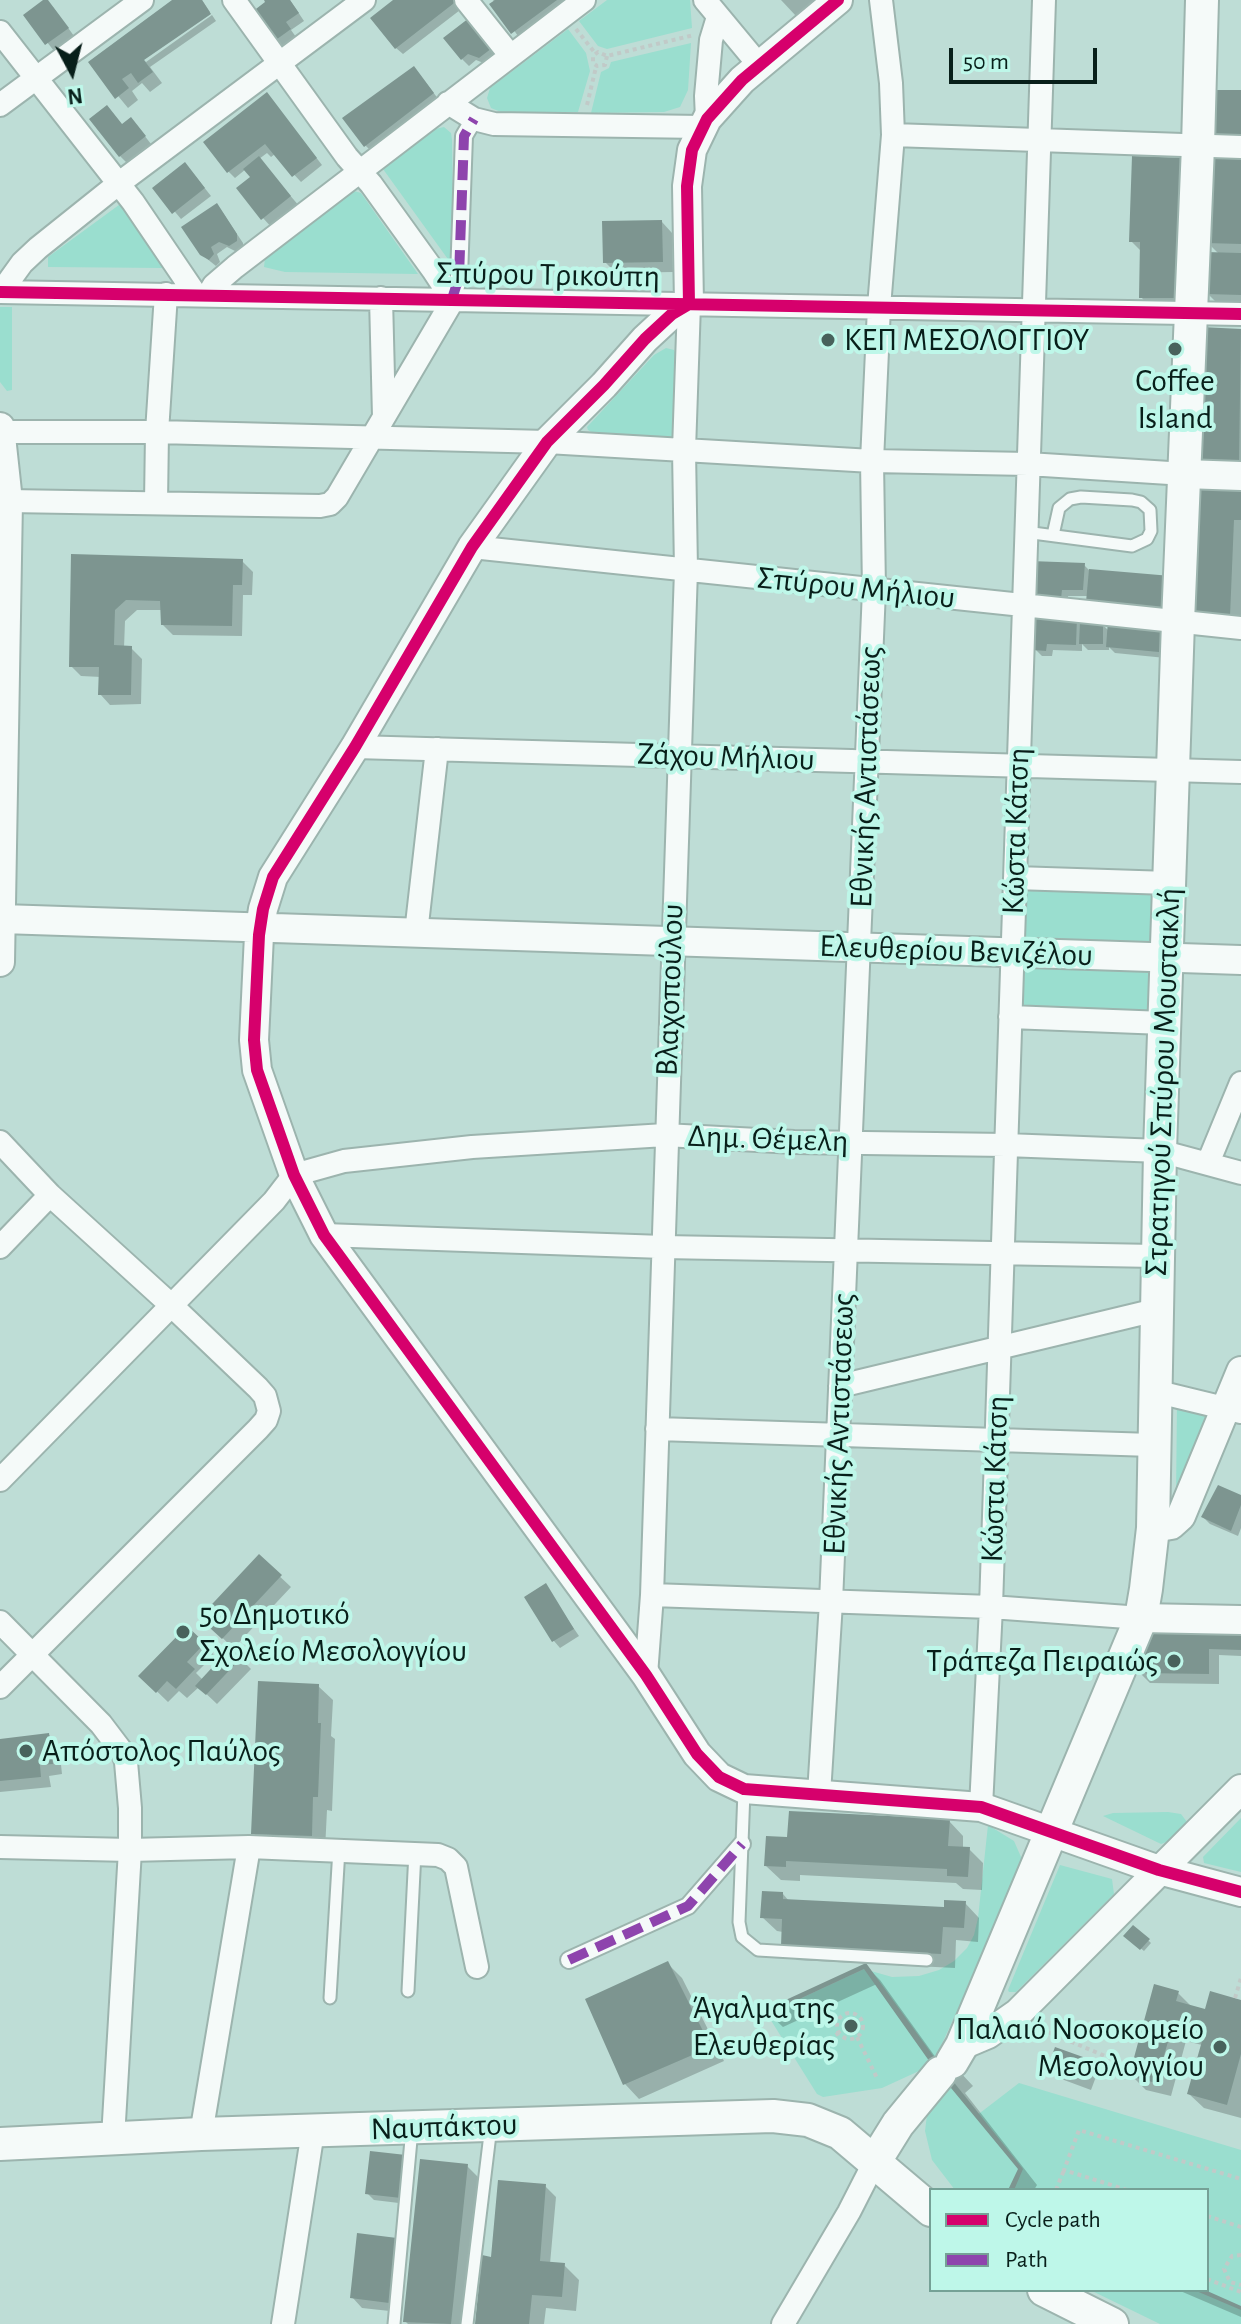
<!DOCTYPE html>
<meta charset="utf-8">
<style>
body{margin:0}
#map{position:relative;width:1241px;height:2324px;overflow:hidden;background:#beddd6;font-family:"Alegreya Sans",sans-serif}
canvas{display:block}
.legend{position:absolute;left:929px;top:2188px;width:280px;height:104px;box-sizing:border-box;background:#bef7e9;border:2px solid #75a196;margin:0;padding:10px 14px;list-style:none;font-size:24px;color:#081f1a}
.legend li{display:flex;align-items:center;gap:16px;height:40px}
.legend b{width:40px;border:2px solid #75a196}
.north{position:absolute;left:32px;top:32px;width:80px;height:80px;-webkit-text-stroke:6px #bef7e9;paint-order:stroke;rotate:173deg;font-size:22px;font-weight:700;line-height:32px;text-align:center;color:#081f1a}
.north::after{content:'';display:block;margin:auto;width:28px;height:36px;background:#081f1a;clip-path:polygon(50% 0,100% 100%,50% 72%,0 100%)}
.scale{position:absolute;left:949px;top:48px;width:148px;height:36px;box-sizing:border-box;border:4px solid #081f1a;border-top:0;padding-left:10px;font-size:24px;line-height:28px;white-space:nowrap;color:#081f1a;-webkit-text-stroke:6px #bef7e9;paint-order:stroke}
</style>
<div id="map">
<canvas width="1241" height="2324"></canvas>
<ul class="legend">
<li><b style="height:10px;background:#d6006c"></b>Cycle path</li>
<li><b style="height:10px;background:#8e44ad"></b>Path</li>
</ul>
<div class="north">N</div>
<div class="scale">50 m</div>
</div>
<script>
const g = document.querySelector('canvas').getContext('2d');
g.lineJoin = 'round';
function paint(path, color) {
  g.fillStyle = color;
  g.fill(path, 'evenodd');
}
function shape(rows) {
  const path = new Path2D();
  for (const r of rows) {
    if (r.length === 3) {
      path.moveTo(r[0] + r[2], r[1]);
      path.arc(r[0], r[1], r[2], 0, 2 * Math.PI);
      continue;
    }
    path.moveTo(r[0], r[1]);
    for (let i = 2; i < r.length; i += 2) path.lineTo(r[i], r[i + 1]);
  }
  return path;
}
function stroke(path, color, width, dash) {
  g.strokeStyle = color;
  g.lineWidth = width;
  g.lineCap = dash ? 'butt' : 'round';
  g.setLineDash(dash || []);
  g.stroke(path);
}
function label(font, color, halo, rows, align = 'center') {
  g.font = font + ' "Alegreya Sans",sans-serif';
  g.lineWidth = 8;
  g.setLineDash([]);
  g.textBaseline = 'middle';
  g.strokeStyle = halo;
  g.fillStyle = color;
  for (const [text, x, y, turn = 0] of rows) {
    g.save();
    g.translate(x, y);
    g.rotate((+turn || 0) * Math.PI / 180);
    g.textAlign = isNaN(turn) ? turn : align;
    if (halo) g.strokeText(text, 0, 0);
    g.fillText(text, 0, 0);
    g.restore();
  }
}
const green = shape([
 [607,0,690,0,692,28,607,49,598,46,579,21],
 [568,29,586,53,590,71,578,112,501,112,491,108,487,98,490,88],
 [691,43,688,90,680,107,664,112,591,113,601,72,609,68,611,62],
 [444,127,451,133,452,140,454,263,450,262,383,169,435,129],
 [354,191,361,193,418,274,285,272,264,267,265,258],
 [123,202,165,263,163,268,48,267,48,257],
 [0,307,12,307,12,390,7,391,0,382],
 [666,348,674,350,677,356,676,437,596,435,588,430,587,427,654,355],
 [1023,888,1162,892,1160,942,1021,938],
 [1019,963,1159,966,1158,1011,1018,1007],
 [1177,1402,1214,1412,1176,1498],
 [1168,1812,1181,1814,1187,1822,1169,1841,1161,1844,1103,1816,1113,1813],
 [1241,1818,1241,1872,1204,1863,1203,1857],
 [988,1825,1014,1841,1021,1857,1023,1870,932,2065,882,2088,823,2097,817,2094,767,2014,864,1969,892,1977,919,1976,939,1970,954,1961,967,1948,974,1935,978,1918],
 [1060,1865,1112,1879,1114,1894,1016,1992,1009,1992,1008,1990],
 [947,2081,976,2116,1019,2083,1241,2150,1241,2324,1160,2324,1090,2290,1207,2290,1207,2190,955,2190,932,2160,925,2131,928,2107]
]);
const shadow = shape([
 [176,0,202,0,210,12,143,59,146,62,212,15,216,21,150,67,162,83,150,92,142,83,132,91,138,100,128,108,91,63],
 [266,0,290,0,304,21,291,30,296,37,281,47,275,41],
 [396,0,459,0,464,7,403,54,396,48],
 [493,0,572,0,520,39],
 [781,0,816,0,796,16],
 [53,7,74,36,54,51,26,15],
 [473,18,501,53,486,64,476,60,469,66,462,59],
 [420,75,439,100,372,152,365,145],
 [1241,93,1241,140,1222,140,1215,133],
 [267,94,322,165,301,182,275,154,271,157,267,153,259,159,300,207,273,229,263,218,252,177,246,169,235,178,228,171],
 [123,126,137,126,151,144,127,163,120,156],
 [1241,155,1241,305,1218,304,1207,293,1219,254,1207,242],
 [1196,171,1193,308,1151,308,1141,297,1141,251,1131,241],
 [192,172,211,196,181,219,155,188],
 [223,213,243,243,243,248,237,252,227,247,217,254,220,262,216,266,201,254],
 [662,222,672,233,673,272,616,273,605,262],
 [1203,329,1241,332,1241,473],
 [1241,485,1241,618,1198,624],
 [73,556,242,561,253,572,252,595,243,595,242,636,173,635,163,625,162,610,137,610,125,621,124,648,131,648,142,659,141,704,110,705,100,694,101,677,81,676,71,666],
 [1084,565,1090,571,1176,613,1153,612,1089,596,1068,596,1068,605,1038,605],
 [1076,620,1080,624,1102,624,1109,631,1110,622,1176,659,1115,653,1109,647,1109,650,1088,650,1082,644,1082,651,1053,650,1052,656,1042,656,1035,649],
 [1241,1497,1241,1528,1238,1536,1210,1524,1203,1517],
 [259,1557,291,1587,232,1650,251,1669,217,1704,199,1687,187,1698,179,1691,168,1702,141,1676,187,1628,214,1655,196,1673,203,1680,233,1648,202,1618],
 [545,1586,579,1636,560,1648,554,1641],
 [1241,1630,1241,1656,1219,1655,1219,1684,1150,1683,1139,1672],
 [318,1686,333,1700,331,1736,335,1739,332,1811,327,1810,325,1850,268,1847,253,1833],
 [49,1735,59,1746,62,1774,49,1776,51,1787,0,1792,0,1741],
 [949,1821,963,1836,963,1848,969,1849,983,1863,982,1890,963,1889,956,1883,800,1875,800,1881,781,1880,766,1866,789,1839],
 [783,1894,789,1901,946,1909,965,1903,979,1918,978,1942,956,1940,955,1968,797,1960,783,1945,783,1932,777,1931,762,1917],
 [1134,1927,1151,1943,1144,1951,1126,1936],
 [668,1964,682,1978,724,2061,639,2099,625,2084,587,2000],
 [866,1966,880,1980,939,2062,959,2071,973,2086,965,2093,1037,2185,1034,2190,1011,2190,1021,2169,877,1984,783,2027,768,2013],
 [1178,1993,1192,2007,1206,2011,1241,2002,1241,2118,1204,2108,1189,2094,1202,2045,1186,2041,1171,2096,1146,2090,1131,2075],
 [1082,2059,1097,2074,1091,2090,1064,2080,1050,2066],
 [371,2153,407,2204,374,2200,367,2193],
 [467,2166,482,2181,466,2324,408,2324,405,2321],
 [545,2186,556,2197,550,2264,564,2265,579,2280,576,2311,546,2308,544,2324,477,2324,493,2258],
 [396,2240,406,2250,399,2312,362,2308,352,2297],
 [1178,2290,1200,2290,1241,2308,1241,2317]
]);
const building = shape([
 [43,0,48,0,69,28,45,45,23,15],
 [172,0,202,0,211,14,144,60,153,72,138,83,131,73,122,79,129,88,115,99,88,62],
 [264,0,290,0,299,13,286,22,291,29,273,42,252,12,265,2],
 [393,0,458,0,395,49,370,18],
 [495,0,557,0,511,34,489,4],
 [473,15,496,45,479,58,468,54,461,60,443,38],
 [414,66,434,93,364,147,342,118],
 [1214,90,1241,90,1241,134,1213,134],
 [267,92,317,158,292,177,265,144,227,173,203,142],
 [107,105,122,124,131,117,146,136,119,157,89,119],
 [1206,152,1241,153,1241,244,1205,243],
 [259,156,291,196,261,220,236,188,250,177,243,169],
 [1132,156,1186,158,1183,298,1139,298,1140,242,1129,242],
 [185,162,205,188,172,214,152,188],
 [217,203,237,234,237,241,229,246,219,242,211,247,214,254,209,260,200,255,181,227],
 [662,220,663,262,603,263,602,221],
 [1206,252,1241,253,1241,295,1205,294],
 [1201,327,1241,329,1239,464,1197,463],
 [1193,480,1241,482,1241,520,1234,520,1230,617,1186,614],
 [71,554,243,559,242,585,233,585,232,626,161,625,160,601,126,600,115,610,114,645,132,646,131,695,98,695,99,667,69,667],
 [1030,561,1085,563,1083,590,1062,590,1061,599,1029,599],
 [1089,569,1171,576,1170,608,1086,602],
 [1034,616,1077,618,1076,645,1047,644,1046,651,1033,650],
 [1108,620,1172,626,1169,653,1106,647],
 [1080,622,1103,622,1103,644,1079,644],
 [1218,1485,1241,1495,1241,1505,1231,1531,1201,1517],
 [259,1554,282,1575,222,1639,199,1618],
 [546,1583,574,1629,552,1642,524,1597],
 [1148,1625,1241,1628,1241,1650,1209,1649,1209,1674,1137,1673],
 [187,1626,205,1643,187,1662,195,1669,176,1689,167,1681,156,1693,138,1676],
 [231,1647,242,1657,206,1695,195,1686],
 [258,1681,319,1684,318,1723,321,1723,318,1797,313,1797,312,1836,251,1834],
 [49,1733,53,1764,40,1765,41,1777,0,1781,0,1739],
 [789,1811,950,1819,948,1846,970,1847,968,1877,947,1876,947,1869,786,1861,786,1867,764,1866,766,1836,787,1837],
 [762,1891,783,1892,783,1899,944,1907,944,1900,966,1901,964,1928,943,1927,941,1954,781,1946,782,1919,760,1918],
 [1133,1925,1150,1939,1140,1950,1123,1936],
 [668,1961,711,2047,623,2085,585,1999],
 [866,1963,937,2061,1023,2169,1014,2190,1008,2190,1018,2169,932,2065,864,1969,767,2014,764,2010],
 [1154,1984,1179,1991,1176,2001,1205,2009,1210,1991,1241,2000,1241,2054,1227,2105,1187,2094,1202,2041,1194,2039,1196,2034,1172,2028,1156,2083,1129,2076],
 [1055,2047,1083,2057,1077,2077,1048,2066],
 [370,2151,406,2155,401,2198,365,2194],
 [420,2159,468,2164,451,2324,403,2322],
 [498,2180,546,2184,540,2261,565,2263,562,2297,532,2295,529,2324,475,2324,482,2255,491,2257],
 [357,2233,397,2238,389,2303,350,2298],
 [1194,2290,1205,2290,1241,2306,1241,2310]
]);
const path = shape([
 [576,29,595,53],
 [607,56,605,65,597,66,593,63,593,56,598,52,607,56,694,35],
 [587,105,596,67],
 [1235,1998,1241,1978],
 [850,2026,13],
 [1034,2026,1119,2062],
 [857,2037,878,2080],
 [801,2055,839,2033],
 [1056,2190,1064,2170],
 [1127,2190,1064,2170,1079,2130,1241,2179],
 [1207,2216,1241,2227],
 [1241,2255,1232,2256,1224,2269,1230,2282,1241,2285],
 [1207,2279,1241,2292]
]);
const service = shape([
 [1025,532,1132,546,1147,539,1151,531,1150,510,1141,502,1132,500,1081,497,1070,499,1059,508,1053,535],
 [744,1791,739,1922,742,1937,758,1950,927,1960],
 [408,1991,415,1852],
 [330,1998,339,1849],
 [394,2324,412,2129],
 [467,2324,491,2126]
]);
const pedestrian = shape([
 [452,299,459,277,464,136,474,119],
 [569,1960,688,1906,742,1844]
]);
const minor = shape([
 [466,0,510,55],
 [705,0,759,65],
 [0,32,133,202,196,295],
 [448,103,474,119,494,124,702,127],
 [0,105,142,0],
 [707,119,706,96,711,40,718,17],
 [893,135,1241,147],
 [0,292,1241,314],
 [1,292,22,263,38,248,118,184,364,0],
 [208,295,214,285,235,267,584,0],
 [381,298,384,417],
 [2,432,157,432,547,442,872,461,1028,464,1185,474],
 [8,501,320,506,330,504,337,497,450,305,452,299,433,270,371,184,347,157,234,0],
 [156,503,157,432,166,294],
 [472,547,1241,628],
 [355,747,1241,772],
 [1015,878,1169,883],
 [416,933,437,749],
 [1010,1017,1164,1023],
 [0,1142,50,1195,171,1305,258,1388,265,1396,269,1411,266,1420,258,1429,0,1687],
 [1208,1163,1241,1083],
 [324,1235,663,1247,1156,1256],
 [0,1247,50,1195],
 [840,1386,1156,1310],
 [1154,1391,1241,1412],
 [657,1429,1152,1445],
 [0,1480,274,1201,294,1175,344,1161,472,1147,665,1135,794,1142,1006,1145,1160,1151,1241,1173],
 [652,1595,991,1607,1141,1618],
 [0,1622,101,1724,123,1753,126,1762,130,1808,130,1850,113,2138],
 [646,1675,652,1595,686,570,684,450,689,304],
 [819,1794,831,1602,874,590,872,461,879,307,893,135,891,83,881,0],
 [981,1807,991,1607,1044,0],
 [0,1847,130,1850,249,1847,438,1855,448,1859,456,1867,477,1967],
 [201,2134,249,1847],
 [283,2324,313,2131],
 [783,2324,849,2212,875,2161]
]);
const tertiary = shape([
 [838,0,742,80,707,119,692,150,687,186,689,304,672,314,645,339,604,385,547,442,472,547,355,747,273,877,263,909,259,935,254,1040,257,1070,294,1175,324,1235,646,1675,697,1754,719,1777,744,1789,981,1807,1159,1870,1241,1892],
 [0,427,8,501,0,962],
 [1185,474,1241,476],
 [2,919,1241,960],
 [1153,1528,1171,1525,1181,1516,1241,1371],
 [1141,1618,1241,1620],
 [962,2045,988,2034,1018,2013,1241,1789]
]);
const secondary = shape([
 [952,2062,962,2045,1141,1618,1146,1589,1153,1528,1160,1151,1178,622,1198,146,1202,0],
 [0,2144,201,2134,773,2116,808,2120,840,2133,931,2210],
 [875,2161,898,2124,940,2073],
 [1044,2290,1112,2324]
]);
const quiet = shape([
 [452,299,459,277,464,136,474,119],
 [569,1960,688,1906,742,1844]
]);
const cycleway = shape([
 [838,0,742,80,707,119,692,150,687,186,689,304,672,314,645,339,604,385,547,442,472,547,355,747,273,877,263,909,259,935,254,1040,257,1070,294,1175,324,1235,646,1675,697,1754,719,1777,744,1789,981,1807,1159,1870,1241,1892],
 [0,292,1241,314]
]);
const markers = [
 [828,340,8,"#48625c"],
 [1175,349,8,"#48625c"],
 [183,1632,8,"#48625c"],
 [1174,1661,8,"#48625c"],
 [26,1751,8,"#48625c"],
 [851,2026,8,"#48625c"],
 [1220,2047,8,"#48625c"]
];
const streetNames = [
 ["Σπύρου Τρικούπη",548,275,1],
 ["Σπύρου Μήλιου",856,588,6],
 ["Ζάχου Μήλιου",726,757,2],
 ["Εθνικής Αντιστάσεως",866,777,-88],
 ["Κώστα Κάτση",1016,831,-88],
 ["Ελευθερίου Βενιζέλου",956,951,2],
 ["Βλαχοπούλου",670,990,-88],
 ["Στρατηγού Σπύρου Μουστακλή",1163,1082,-88],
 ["Δημ. Θέμελη",768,1139,2],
 ["Εθνικής Αντιστάσεως",839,1424,-88],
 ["Κώστα Κάτση",995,1479,-88],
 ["Ναυπάκτου",444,2127,-2]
];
const poiNames = [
 ["ΚΕΠ ΜΕΣΟΛΟΓΓΙΟΥ",844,340],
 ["Coffee",1175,381,"center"],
 ["Island",1175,418,"center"],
 ["5ο Δημοτικό",199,1614],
 ["Σχολείο Μεσολογγίου",199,1651],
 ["Τράπεζα Πειραιώς",1158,1661,"right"],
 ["Απόστολος Παύλος",42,1751],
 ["Άγαλμα της",835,2008,"right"],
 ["Ελευθερίας",835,2045,"right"],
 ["Παλαιό Νοσοκομείο",1204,2029,"right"],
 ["Μεσολογγίου",1204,2066,"right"]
];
paint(green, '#9adecf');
paint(shadow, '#0003');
paint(building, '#7d9590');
stroke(service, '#9cb4ae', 15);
stroke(pedestrian, '#9cb4ae', 20);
stroke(minor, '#9cb4ae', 26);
stroke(tertiary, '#9cb4ae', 32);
stroke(secondary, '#9cb4ae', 36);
stroke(path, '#c1cac8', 4, [4, 4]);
stroke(service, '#f5faf9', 11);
stroke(pedestrian, '#f5faf9', 16);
stroke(minor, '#f5faf9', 22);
stroke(tertiary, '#f5faf9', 28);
stroke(secondary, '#f5faf9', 32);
stroke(quiet, '#8e44ad', 10, [20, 10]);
stroke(cycleway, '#d6006c', 12);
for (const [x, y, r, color] of markers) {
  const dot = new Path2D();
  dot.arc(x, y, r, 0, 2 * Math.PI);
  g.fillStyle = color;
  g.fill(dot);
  stroke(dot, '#bef7e9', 3);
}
label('32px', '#081f1a', '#bef7e9', streetNames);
label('32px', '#081f1a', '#bef7e9', poiNames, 'left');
</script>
